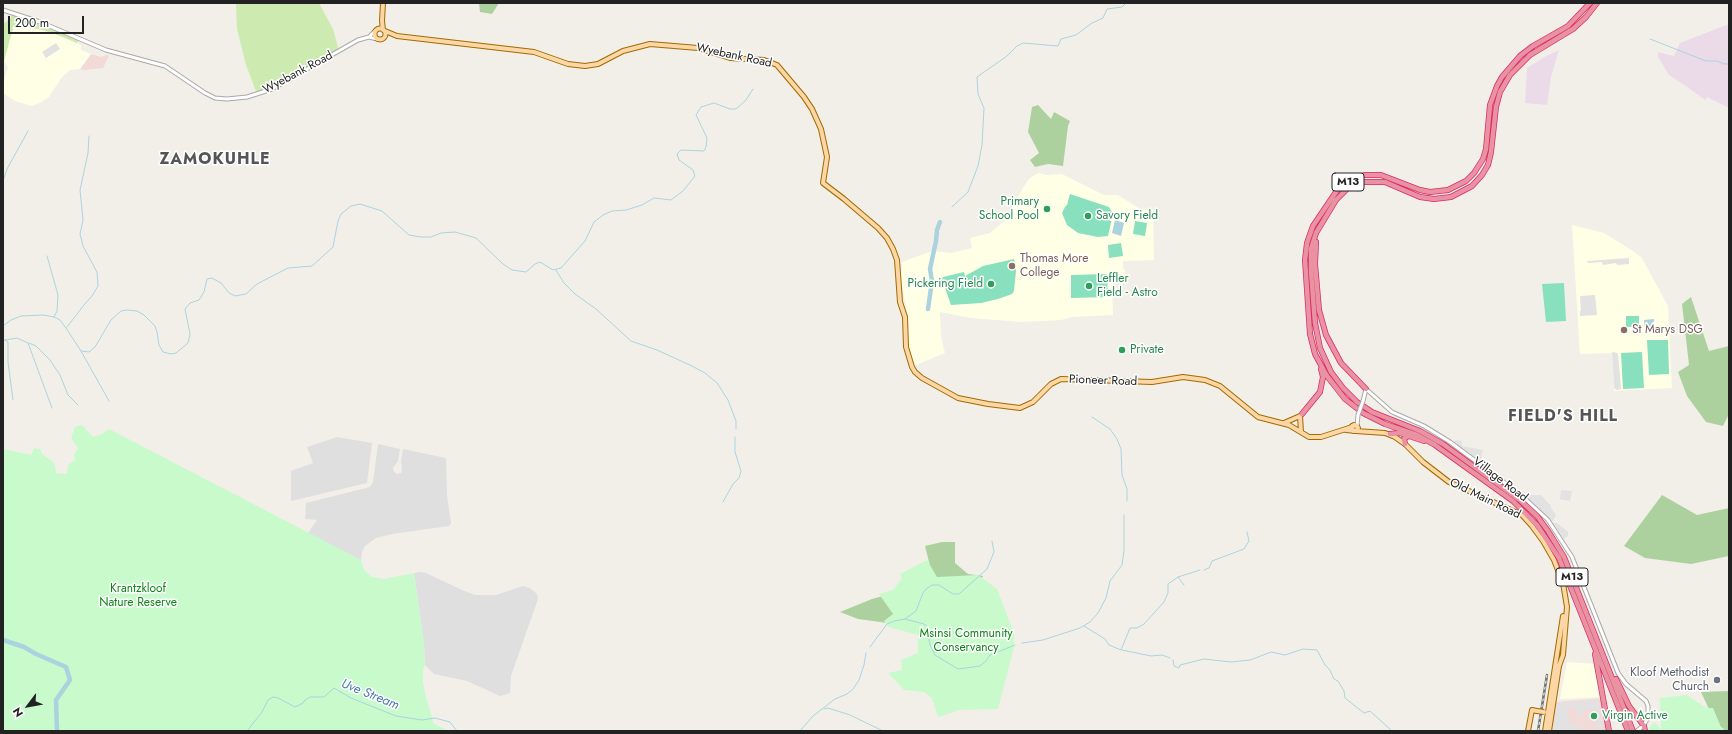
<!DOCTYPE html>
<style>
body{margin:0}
#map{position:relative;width:1732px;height:734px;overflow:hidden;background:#f2efe9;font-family:Jost,sans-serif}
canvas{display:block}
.frame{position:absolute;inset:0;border:4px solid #222;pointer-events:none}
.north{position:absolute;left:8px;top:686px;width:40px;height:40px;-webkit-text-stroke:3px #fff;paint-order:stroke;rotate:238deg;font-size:11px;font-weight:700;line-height:16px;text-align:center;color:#222}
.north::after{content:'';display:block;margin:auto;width:14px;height:18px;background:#222;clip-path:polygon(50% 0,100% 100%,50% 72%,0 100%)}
.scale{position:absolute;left:8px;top:16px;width:76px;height:18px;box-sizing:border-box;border:2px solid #222;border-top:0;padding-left:5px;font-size:12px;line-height:14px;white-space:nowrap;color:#222;-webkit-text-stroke:3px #fff;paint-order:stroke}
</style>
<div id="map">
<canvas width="1732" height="734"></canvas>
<div class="frame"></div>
<div class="north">N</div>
<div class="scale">200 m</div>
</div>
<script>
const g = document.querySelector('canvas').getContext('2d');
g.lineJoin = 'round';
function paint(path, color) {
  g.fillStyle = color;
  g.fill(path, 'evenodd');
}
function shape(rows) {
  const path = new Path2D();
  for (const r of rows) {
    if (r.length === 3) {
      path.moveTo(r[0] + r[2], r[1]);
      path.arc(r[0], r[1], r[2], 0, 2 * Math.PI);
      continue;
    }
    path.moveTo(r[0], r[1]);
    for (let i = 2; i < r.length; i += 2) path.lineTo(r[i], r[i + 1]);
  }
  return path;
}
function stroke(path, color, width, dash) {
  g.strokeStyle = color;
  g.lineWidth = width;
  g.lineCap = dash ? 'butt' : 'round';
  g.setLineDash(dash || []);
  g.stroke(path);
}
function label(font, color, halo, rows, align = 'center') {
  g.font = font + ' Jost,sans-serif';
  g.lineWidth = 3;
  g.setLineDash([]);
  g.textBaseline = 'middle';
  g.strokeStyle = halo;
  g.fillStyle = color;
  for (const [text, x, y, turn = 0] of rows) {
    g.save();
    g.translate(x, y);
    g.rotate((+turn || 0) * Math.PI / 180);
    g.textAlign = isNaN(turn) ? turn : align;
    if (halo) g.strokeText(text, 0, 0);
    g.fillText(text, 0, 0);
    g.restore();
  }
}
const residential = shape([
 [337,437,372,443,367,483,291,501,291,471,313,463,307,447],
 [378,444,400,449,398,461,393,468,394,472,397,474,401,473,402,470,401,461,403,449,446,458,447,495,451,523,449,526,392,534,376,538,365,546,362,552,361,560,308,533,317,520,305,519,306,503,370,487,373,482],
 [421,572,426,573,462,590,475,595,496,595,523,586,530,588,537,594,538,599,511,676,510,693,500,696,467,681,434,674,425,665,424,644,414,573]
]);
const commercial = shape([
 [91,54,101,57,106,55,109,56,103,68,84,70,80,69],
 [1603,698,1608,731,1552,731,1555,702]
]);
const industrial = shape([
 [1729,24,1729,108,1707,97,1705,100,1686,86,1669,75,1658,57,1658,52,1674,56,1680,43],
 [1559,50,1551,77,1547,105,1525,103,1527,68,1546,56]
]);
const education = shape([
 [21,25,50,32,67,39,81,45,81,50,91,54,80,69,70,70,62,77,49,97,40,103,31,106,15,101,3,93,3,83,8,67,4,61,8,44,13,29],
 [1038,173,1047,175,1062,174,1104,195,1118,195,1142,210,1153,209,1154,260,1123,261,1123,269,1125,269,1126,283,1112,283,1113,315,1072,317,1061,320,1022,322,971,318,940,312,941,337,945,353,916,365,913,360,909,347,908,318,901,280,902,262,932,251,951,253,972,248,970,238,990,233,1007,219,1024,186,1029,179],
 [1572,225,1604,233,1633,251,1641,257,1644,262,1668,306,1672,388,1614,391,1612,353,1580,354],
 [1567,662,1597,664,1602,697,1560,699]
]);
const grass = shape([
 [230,3,319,3,333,29,339,51,278,85,257,94,246,65,237,29,236,4],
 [13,12,79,39,77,43,50,32,21,25,13,29,12,32,4,61,3,24,10,19]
]);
const forest = shape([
 [479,3,499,3,492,14,480,12],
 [1038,105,1051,119,1054,112,1070,121,1068,126,1063,166,1048,164,1035,167,1030,160,1039,153,1028,132,1032,107],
 [1691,297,1709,351,1729,346,1729,414,1723,426,1706,422,1687,396,1678,372,1689,365,1682,304],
 [1662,495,1697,515,1729,508,1729,556,1691,564,1645,558,1624,546],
 [942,542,955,542,955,563,968,574,983,576,971,598,923,635,895,624,858,619,840,612,872,599,894,593,930,566,925,546],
 [1729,691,1729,731,1726,731,1715,722,1701,692]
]);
const park = shape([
 [82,425,93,437,100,435,109,429,361,560,364,570,372,577,384,579,414,573,424,644,425,665,423,670,423,682,426,697,434,724,449,731,3,731,3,449,31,455,34,448,40,449,42,454,52,461,55,465,56,473,67,474,68,465,75,460,74,455,78,448,71,438,75,427],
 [927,560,937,577,978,575,997,589,1014,633,1014,647,998,709,959,710,938,717,932,698,924,692,904,690,888,673,902,670,901,660,918,653,918,635,889,627,884,621,893,614,879,594,893,590,902,578,900,574],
 [1687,695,1706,708,1713,708,1721,727,1726,731,1649,731,1649,728,1655,722,1661,730,1660,698]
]);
const pitch = shape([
 [1070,194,1109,207,1113,214,1108,236,1098,237,1078,233,1067,225,1062,213,1065,207,1067,205],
 [1135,221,1147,223,1145,236,1133,234],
 [1121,243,1123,256,1109,258,1108,245],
 [1014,259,1016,271,1014,291,1012,294,998,299,981,303,951,305,942,279,943,277,964,272,965,276,983,266],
 [1107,274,1108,297,1071,298,1071,275],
 [1564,283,1566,321,1546,322,1542,284],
 [1626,316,1639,316,1639,327,1626,327],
 [1647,340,1668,340,1669,374,1649,375],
 [1642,352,1644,388,1623,389,1621,353]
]);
const parking = shape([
 [56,43,60,49,46,58,42,52],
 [1629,258,1629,264,1617,265,1616,263,1603,265,1602,262,1588,263,1587,261],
 [1595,295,1597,315,1580,316,1580,311,1581,311,1580,296],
 [1612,352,1618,353,1621,389,1616,390,1614,388],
 [1456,440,1462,441,1462,446,1483,450,1481,459,1483,461,1487,461,1487,467,1453,442],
 [1561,490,1572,491,1570,501,1560,499],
 [1531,495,1541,495,1551,506,1551,508,1556,515,1553,521,1528,499],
 [1553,523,1557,523,1568,532,1568,536,1564,539],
 [1598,700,1603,731,1598,731,1599,726,1596,725,1598,716,1596,715,1597,710,1584,708,1582,716,1578,715,1576,707,1567,709,1570,724,1580,726,1579,731,1553,731,1556,705,1561,705,1561,703]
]);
const water = shape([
 [1115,220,1124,223,1121,236,1112,233],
 [1654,319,1654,330,1645,330,1644,320]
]);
const stream = shape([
 [1650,39,1706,61,1717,61,1724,64,1729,64],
 [3,181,7,169,28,131],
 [952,207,968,192,978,166,982,145,984,108,978,94,977,77,1007,56,1017,46,1023,43,1058,46,1061,39,1076,35,1092,23,1103,18,1107,9,1122,7,1126,3],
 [47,256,58,295,57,311,54,317],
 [556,270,564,283,575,294,596,309,631,341,657,350,692,366,705,373,717,383,728,400,736,421,736,429],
 [3,326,11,320,21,316,43,315,54,317,60,320,66,328,81,351,89,352,95,347,111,320,121,311,127,310,137,311,144,315,155,326,157,332,159,345,163,352,171,354,176,353,188,343,190,334,185,309,190,303,199,300,204,292,207,279,212,278,221,283,229,293,235,296,246,294,257,284,288,268,312,266,333,247,338,221,341,214,351,206,360,204,382,211,409,235,421,237,431,237,441,233,455,232,476,238,503,264,512,270,526,272,535,264,540,262,553,270,561,268,585,241,594,222,603,215,612,211,626,210,642,205,654,198,671,200,683,191,695,176,693,170,679,160,677,154,681,150,704,151,706,147,707,138,696,115,701,107,714,103,730,109,736,109,746,100,753,89],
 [67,327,84,305,92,296,98,286,97,272,83,246,80,234,83,220,80,190,88,153,89,136],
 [3,340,5,340,8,342,8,362,13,400],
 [5,340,17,338,28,343,52,408],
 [29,343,36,346,50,360,60,375,68,395,78,405],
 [81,351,109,401],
 [1092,417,1110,429,1117,439,1121,449,1122,475,1127,489,1127,501],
 [723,502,733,484,739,478,741,471,735,452,735,437],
 [1204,570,1209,568,1212,561,1244,549,1249,541,1247,532],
 [1178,577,1200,570],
 [905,619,924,624,927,626,930,645,935,655,958,669,980,666,986,661,990,655,1015,645],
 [1084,626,1105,639,1109,645,1121,650,1130,628,1137,628,1144,624,1164,602,1168,593,1168,584,1178,577,1184,585],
 [1022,643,1043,640,1080,628,1090,622,1098,613,1106,598,1110,581,1122,565,1124,551,1124,515],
 [870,647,887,624,894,621,905,619,916,611,923,593,926,589,932,585,939,585,953,594,959,594,968,586,987,569,994,552,992,541],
 [1122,650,1151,656,1162,655,1170,658],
 [1173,660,1174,666,1179,668,1180,665,1204,659,1231,662,1250,660,1271,652,1285,655,1303,649,1317,650,1325,665,1330,670,1334,679,1338,681,1344,691,1345,698,1364,713,1370,711,1392,731],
 [824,709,828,708,850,715,883,731],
 [247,731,262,712,268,700,273,697,278,698,295,707,303,703,305,700,310,697,324,697,334,688,351,698,396,716,422,720,435,718,450,722,457,731],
 [800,731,813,716,835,699,847,694,853,689,859,680,864,665,866,653],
 [1722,731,1725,728]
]);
const river = shape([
 [928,309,932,281,930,269,936,241,937,230,940,222],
 [3,640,24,647,36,654,66,667,70,680,56,700,57,731]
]);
const minor = shape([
 [3,10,40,22,106,50,165,66,205,93,215,98,227,99,247,97,272,89,358,40,369,37,377,39],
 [369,37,375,31],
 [1366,389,1392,412,1424,426,1450,442,1521,495,1548,520,1572,557,1618,673,1626,684,1646,701,1648,706,1648,718,1643,726,1637,731],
 [1363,401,1366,389],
 [1357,426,1358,415]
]);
const major = shape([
 [383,3,382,21,383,30],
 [380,34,5.5],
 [385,31,397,36,534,52,568,64,585,66,598,64,623,51,650,44,698,48,730,58,764,60,777,65,804,97,812,109,821,129,827,157,823,183,844,199,878,228,887,238,893,249,897,260,900,302,905,317,906,347,912,367,915,372,922,378,958,398,988,404,1020,408,1033,402,1051,384,1061,379,1152,382,1183,377,1205,380,1220,386,1258,417,1289,425,1309,437,1321,437,1352,427],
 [1300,416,1301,432],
 [1284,423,1300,416],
 [1346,430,1356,431,1358,428,1357,426,1354,425,1352,426,1353,431],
 [1356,431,1385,433,1395,437,1405,444,1423,462,1449,482,1522,515,1532,526,1543,541,1554,560,1563,583,1567,607,1563,655,1559,666,1549,731],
 [1528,731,1532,710,1537,711],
 [1545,731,1563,616]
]);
const highway = shape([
 [1590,3,1568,26,1533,46,1520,56,1502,77,1497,86,1490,105,1486,149,1483,159,1474,173,1466,181,1448,190,1430,192,1420,190,1381,175,1364,175,1352,179,1338,189,1313,226,1307,243,1305,260,1310,334,1315,354,1327,376,1345,399,1363,413,1385,424,1417,435,1435,445,1513,501,1537,525,1559,558,1628,731],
 [1597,3,1586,17,1573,29,1530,55,1510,75,1500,92,1496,107,1491,152,1488,165,1482,175,1472,186,1451,197,1434,199,1420,197,1385,182,1363,182,1348,188,1336,200,1316,233,1311,249,1311,271,1315,323,1320,348,1331,372,1343,388,1357,402,1372,412,1420,431,1443,444,1521,501,1537,516,1548,531,1564,557,1633,731],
 [1316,242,1315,264,1319,310,1326,335,1341,363,1366,389],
 [1302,414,1320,392,1323,377,1321,369],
 [1390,434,1400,433,1424,441],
 [1405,444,1404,439,1408,436],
 [1595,654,1609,731],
 [1616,679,1629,706,1644,726,1645,731]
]);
const rail = shape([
 [1538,731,1547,675]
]);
const minorBridge = shape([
 [1358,415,1363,401]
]);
const majorBridge = shape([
 [1537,711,1544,712]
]);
const markers = [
 [1047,209,4,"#2e9e5b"],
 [1088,216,4,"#2e9e5b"],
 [1012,266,4,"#8d6e63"],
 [991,284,4,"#2e9e5b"],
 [1089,286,4,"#2e9e5b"],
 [1624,330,4,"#8d6e63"],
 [1122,350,4,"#2e9e5b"],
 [1717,680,4,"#6b7280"],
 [1594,716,4,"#2e9e5b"]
];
const shields = [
 [1348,182,32],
 [1572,577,32]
];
const shieldNames = [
 ["M13",1348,182],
 ["M13",1572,577]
];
const streetNames = [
 ["Wyebank Road",734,56,12],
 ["Wyebank Road",298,73,-28],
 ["Pioneer Road",1103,381,2],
 ["Village Road",1500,480,37],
 ["Old Main Road",1485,499,26]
];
const leisureNames = [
 ["Primary",1039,202,"right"],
 ["School Pool",1039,216,"right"],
 ["Savory Field",1096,216],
 ["Leffler",1097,279],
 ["Field - Astro",1097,293],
 ["Pickering Field",983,284,"right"],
 ["Private",1130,350],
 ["Virgin Active",1602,716]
];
const educationNames = [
 ["Thomas More",1020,259],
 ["College",1020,273],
 ["St Marys DSG",1632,330]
];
const parkNames = [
 ["Krantzkloof",138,589],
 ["Nature Reserve",138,603],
 ["Msinsi Community",966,634],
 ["Conservancy",966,648]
];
const worshipNames = [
 ["Kloof Methodist",1709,673],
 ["Church",1709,687]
];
const waterNames = [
 ["Uve Stream",370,695,22]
];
const districtNames = [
 ["ZAMOKUHLE",215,160],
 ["FIELD'S HILL",1563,417]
];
paint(residential, '#e0dfdf');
paint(commercial, '#f2dad9');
paint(industrial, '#ebdbe8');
paint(education, '#ffffe5');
paint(grass, '#cdebb0');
paint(forest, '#add19e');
paint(park, '#c8facc');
paint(pitch, '#88e0be');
paint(parking, '#e2e2e2');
paint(water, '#aad3df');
stroke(stream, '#aad3df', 1);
stroke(river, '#aad3df', 4.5);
stroke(minor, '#a9a9a9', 5);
stroke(major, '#a06b00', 6);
stroke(highway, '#dc2a67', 6);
stroke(minor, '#fff', 3);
stroke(major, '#fcd6a4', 4);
stroke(highway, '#e892a2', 4.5);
stroke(rail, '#707070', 2.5);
stroke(rail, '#fff', 1, [3]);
stroke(minorBridge, '#a9a9a9', 5, []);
stroke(majorBridge, '#a06b00', 6, []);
stroke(minorBridge, '#fff', 3);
stroke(majorBridge, '#fcd6a4', 4);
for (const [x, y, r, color] of markers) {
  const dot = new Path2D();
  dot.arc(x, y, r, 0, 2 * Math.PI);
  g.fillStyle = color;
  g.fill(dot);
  stroke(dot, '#fff', 1.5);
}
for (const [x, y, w] of shields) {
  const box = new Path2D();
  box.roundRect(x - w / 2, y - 9, w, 18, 3);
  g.fillStyle = '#fff';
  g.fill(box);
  stroke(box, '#222', 1);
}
label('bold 11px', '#222', null, shieldNames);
label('12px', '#222', '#fff', streetNames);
label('12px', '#27864d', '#fff', leisureNames, 'left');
label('12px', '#785e54', '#fff', educationNames, 'left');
label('12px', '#0c8416', '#fff', parkNames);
label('12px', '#5b616d', '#fff', worshipNames, 'right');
label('italic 13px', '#4a7aab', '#fff', waterNames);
g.letterSpacing = '1px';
label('bold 16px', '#555', '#fff', districtNames);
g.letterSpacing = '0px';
</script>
